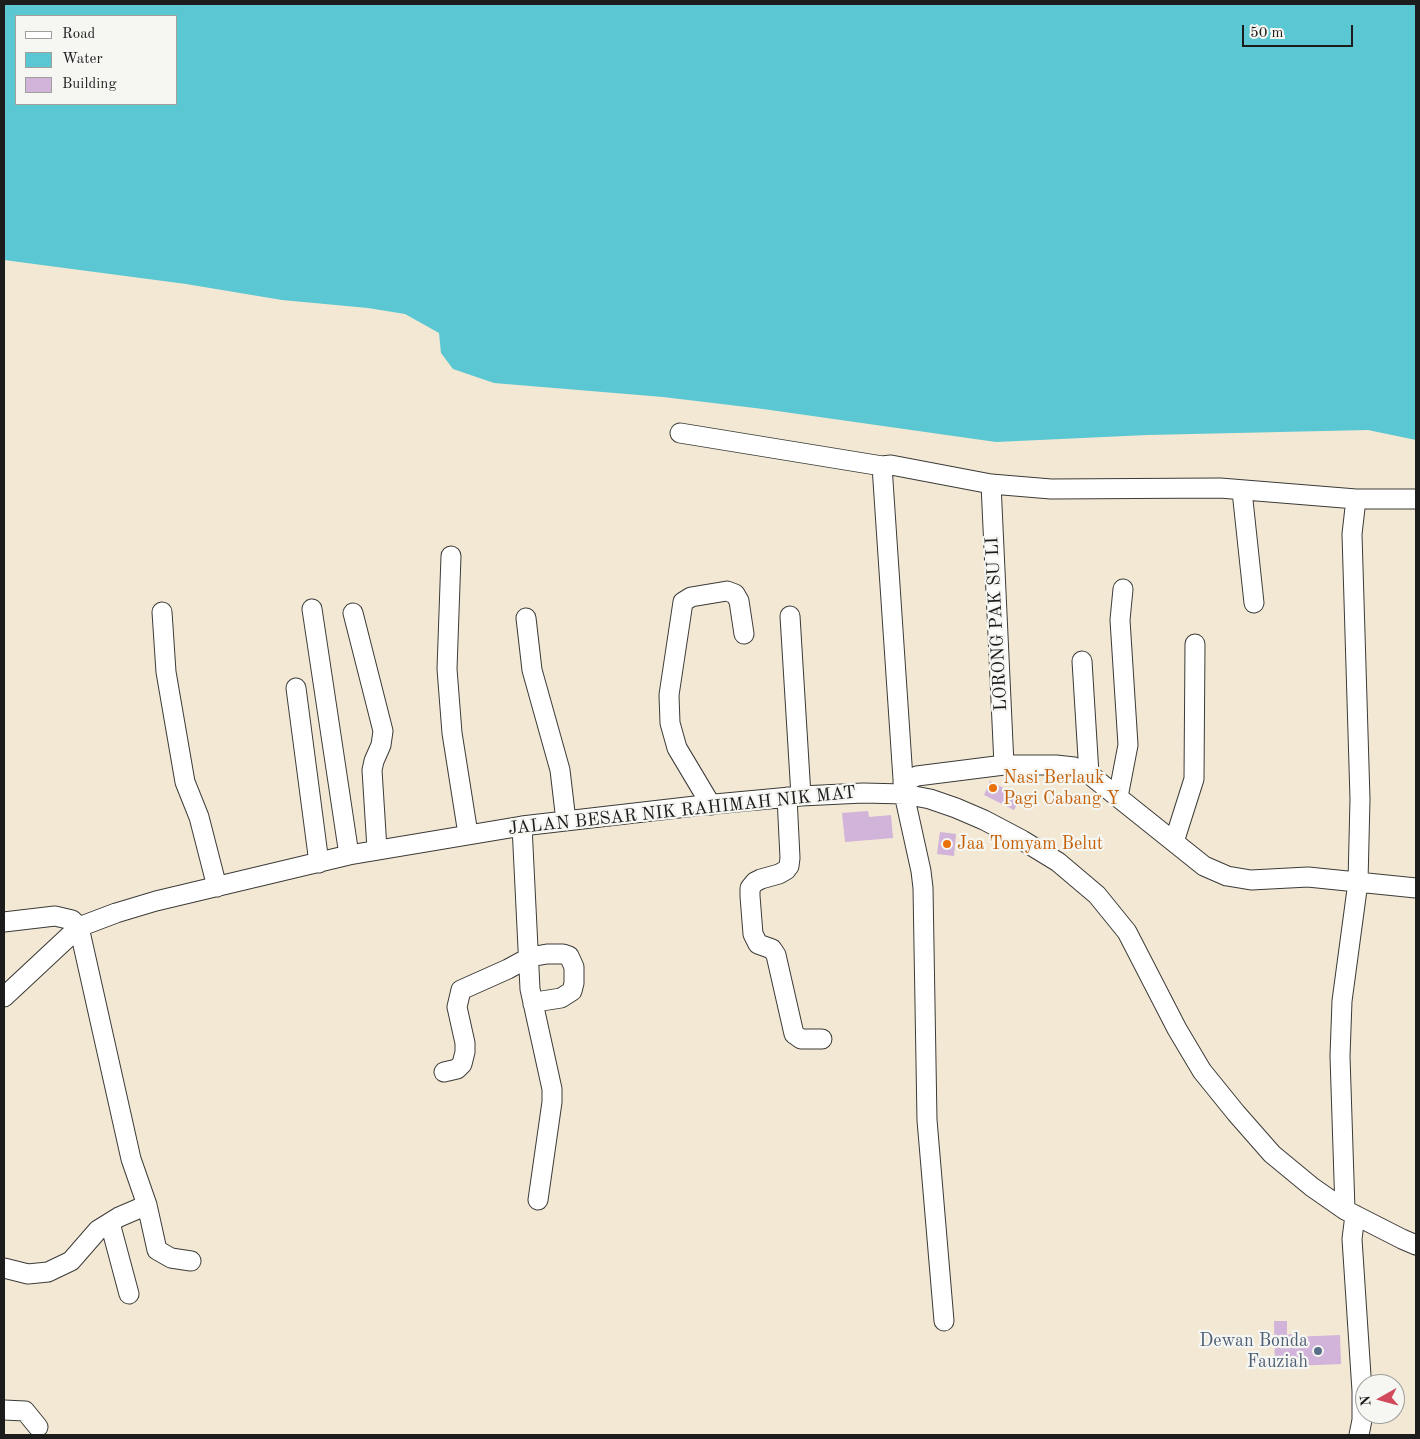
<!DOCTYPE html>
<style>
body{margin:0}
#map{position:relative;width:1420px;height:1439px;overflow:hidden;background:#f2e8d4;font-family:"Old Standard TT",serif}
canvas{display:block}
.frame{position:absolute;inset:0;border:5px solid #1c1c1c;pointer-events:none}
.legend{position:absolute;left:15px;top:15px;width:162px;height:90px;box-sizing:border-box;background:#f6f6f2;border:1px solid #9f9f9c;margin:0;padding:6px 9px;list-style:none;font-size:15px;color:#1c1c1c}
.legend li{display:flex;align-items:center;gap:10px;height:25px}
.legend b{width:25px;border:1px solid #9f9f9c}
.north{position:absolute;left:1355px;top:1374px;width:50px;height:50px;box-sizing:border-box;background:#f6f6f2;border:1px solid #9f9f9c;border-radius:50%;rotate:263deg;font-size:14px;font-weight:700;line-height:20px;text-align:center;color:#1c1c1c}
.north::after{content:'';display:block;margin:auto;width:18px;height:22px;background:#d1495b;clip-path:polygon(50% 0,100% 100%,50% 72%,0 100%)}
.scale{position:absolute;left:1242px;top:25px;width:111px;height:22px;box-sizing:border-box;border:2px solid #1c1c1c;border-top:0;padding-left:6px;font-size:15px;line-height:18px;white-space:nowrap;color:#1c1c1c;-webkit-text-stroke:4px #f6f6f2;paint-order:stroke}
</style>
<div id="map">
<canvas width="1420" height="1439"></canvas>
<div class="frame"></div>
<ul class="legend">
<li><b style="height:6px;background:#fff"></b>Road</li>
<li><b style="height:14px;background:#5ac7d2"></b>Water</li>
<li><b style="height:14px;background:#d2b3d9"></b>Building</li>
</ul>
<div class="north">N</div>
<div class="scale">50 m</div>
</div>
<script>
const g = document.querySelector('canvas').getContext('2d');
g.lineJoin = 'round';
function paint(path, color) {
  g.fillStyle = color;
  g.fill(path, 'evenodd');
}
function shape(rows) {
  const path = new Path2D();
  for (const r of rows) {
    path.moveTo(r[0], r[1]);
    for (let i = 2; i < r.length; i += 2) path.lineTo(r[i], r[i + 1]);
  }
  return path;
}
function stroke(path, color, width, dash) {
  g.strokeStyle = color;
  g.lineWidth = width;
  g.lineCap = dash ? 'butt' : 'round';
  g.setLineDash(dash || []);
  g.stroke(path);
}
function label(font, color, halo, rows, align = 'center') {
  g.font = font + ' "Old Standard TT",serif';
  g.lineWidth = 4.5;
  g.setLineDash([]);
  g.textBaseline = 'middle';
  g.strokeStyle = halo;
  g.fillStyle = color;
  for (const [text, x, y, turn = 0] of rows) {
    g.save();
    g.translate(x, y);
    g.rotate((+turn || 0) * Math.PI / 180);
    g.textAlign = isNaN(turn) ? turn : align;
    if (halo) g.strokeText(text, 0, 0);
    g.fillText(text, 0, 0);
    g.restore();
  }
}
const water = shape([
 [4,4,1416,4,1416,440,1368,430,1147,435,996,442,763,409,663,397,494,383,453,369,441,353,439,333,405,314,368,308,282,300,186,284,4,260],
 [16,16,176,16,176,104,16,104]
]);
const building = shape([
 [990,781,1021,797,1014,810,984,795],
 [868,811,869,817,891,815,893,838,845,842,842,813],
 [940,832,956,834,954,856,937,854],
 [1274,1321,1287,1321,1287,1335,1292,1334,1292,1337,1340,1335,1341,1364,1293,1366,1293,1368,1275,1369]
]);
const minor = shape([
 [680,433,882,466],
 [991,484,1004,765],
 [1242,491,1254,603],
 [451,556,447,669,452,733,468,834],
 [312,609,349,855],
 [162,612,166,672,185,782,199,817,217,887],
 [353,613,383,731,381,745,374,761,372,770,377,849],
 [790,616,801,796],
 [526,618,532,670,560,770,566,821],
 [1082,661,1089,774],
 [296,688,319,863],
 [903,782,917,776,1004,765,1056,765,1074,767,1089,774,1204,866,1227,876,1251,880,1308,877,1416,888],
 [787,797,790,858,789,866,786,870,779,874,761,879,755,882,750,888,750,896,753,934,758,944,772,949,776,955,794,1034,801,1039,822,1039],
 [1118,797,1128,745,1120,620,1123,589],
 [711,805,677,748,670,723,669,695,683,602,691,597,727,591,735,594,739,601,744,634],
 [522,826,530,989,552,1089,552,1102,538,1200],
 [1174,842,1194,779,1195,644],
 [4,922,55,916,72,920,79,927,131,1159,147,1205,157,1250,171,1258,191,1261],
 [4,997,79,927,116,913,156,901,349,855,522,826,704,805,801,796,863,793,904,794,930,799,956,808,984,820,1022,840,1058,862,1097,895,1127,932,1177,1029,1202,1071,1236,1113,1272,1154,1312,1187,1345,1210,1402,1239,1416,1245],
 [444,1072,457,1069,462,1064,465,1052,465,1043,457,1007,461,990,508,969,530,957,547,954,563,954,569,956,574,967,574,983,572,991,561,998,542,1001,533,1004],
 [1345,1210,1340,1056,1342,1001,1358,882,1360,799,1352,534,1356,499],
 [1355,1215,1352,1239,1362,1391,1362,1420,1359,1435],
 [110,1223,129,1294],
 [4,1268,28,1274,48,1272,71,1261,98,1230,119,1217,147,1205],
 [944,1321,927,1120,923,888,921,871,904,794,882,466,891,465,991,484,1051,489,1220,488,1356,499,1416,499],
 [4,1410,25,1411,38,1427]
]);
const markers = [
 [993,788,5,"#e8710a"],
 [947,844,5,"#e8710a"],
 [1318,1351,5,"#5c6f8a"]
];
const streetNames = [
 ["LORONG PAK SU LI",997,624,-93],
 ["JALAN BESAR NIK RAHIMAH NIK MAT",682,811,-6]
];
const foodNames = [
 ["Nasi Berlauk",1003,778],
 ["Pagi Cabang Y",1003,799],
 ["Jaa Tomyam Belut",957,844]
];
const serviceNames = [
 ["Dewan Bonda",1308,1341],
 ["Fauziah",1308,1362]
];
paint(water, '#5ac7d2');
paint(building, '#d2b3d9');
stroke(minor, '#3c3b38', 21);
stroke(minor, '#fff', 19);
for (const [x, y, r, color] of markers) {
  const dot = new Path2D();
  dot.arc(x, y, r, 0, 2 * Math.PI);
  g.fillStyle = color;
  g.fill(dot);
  stroke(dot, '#f6f6f2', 2);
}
label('18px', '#1c1c1c', '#f6f6f2', streetNames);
label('18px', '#c56008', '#f6f6f2', foodNames, 'left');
label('18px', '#4e5e75', '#f6f6f2', serviceNames, 'right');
</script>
